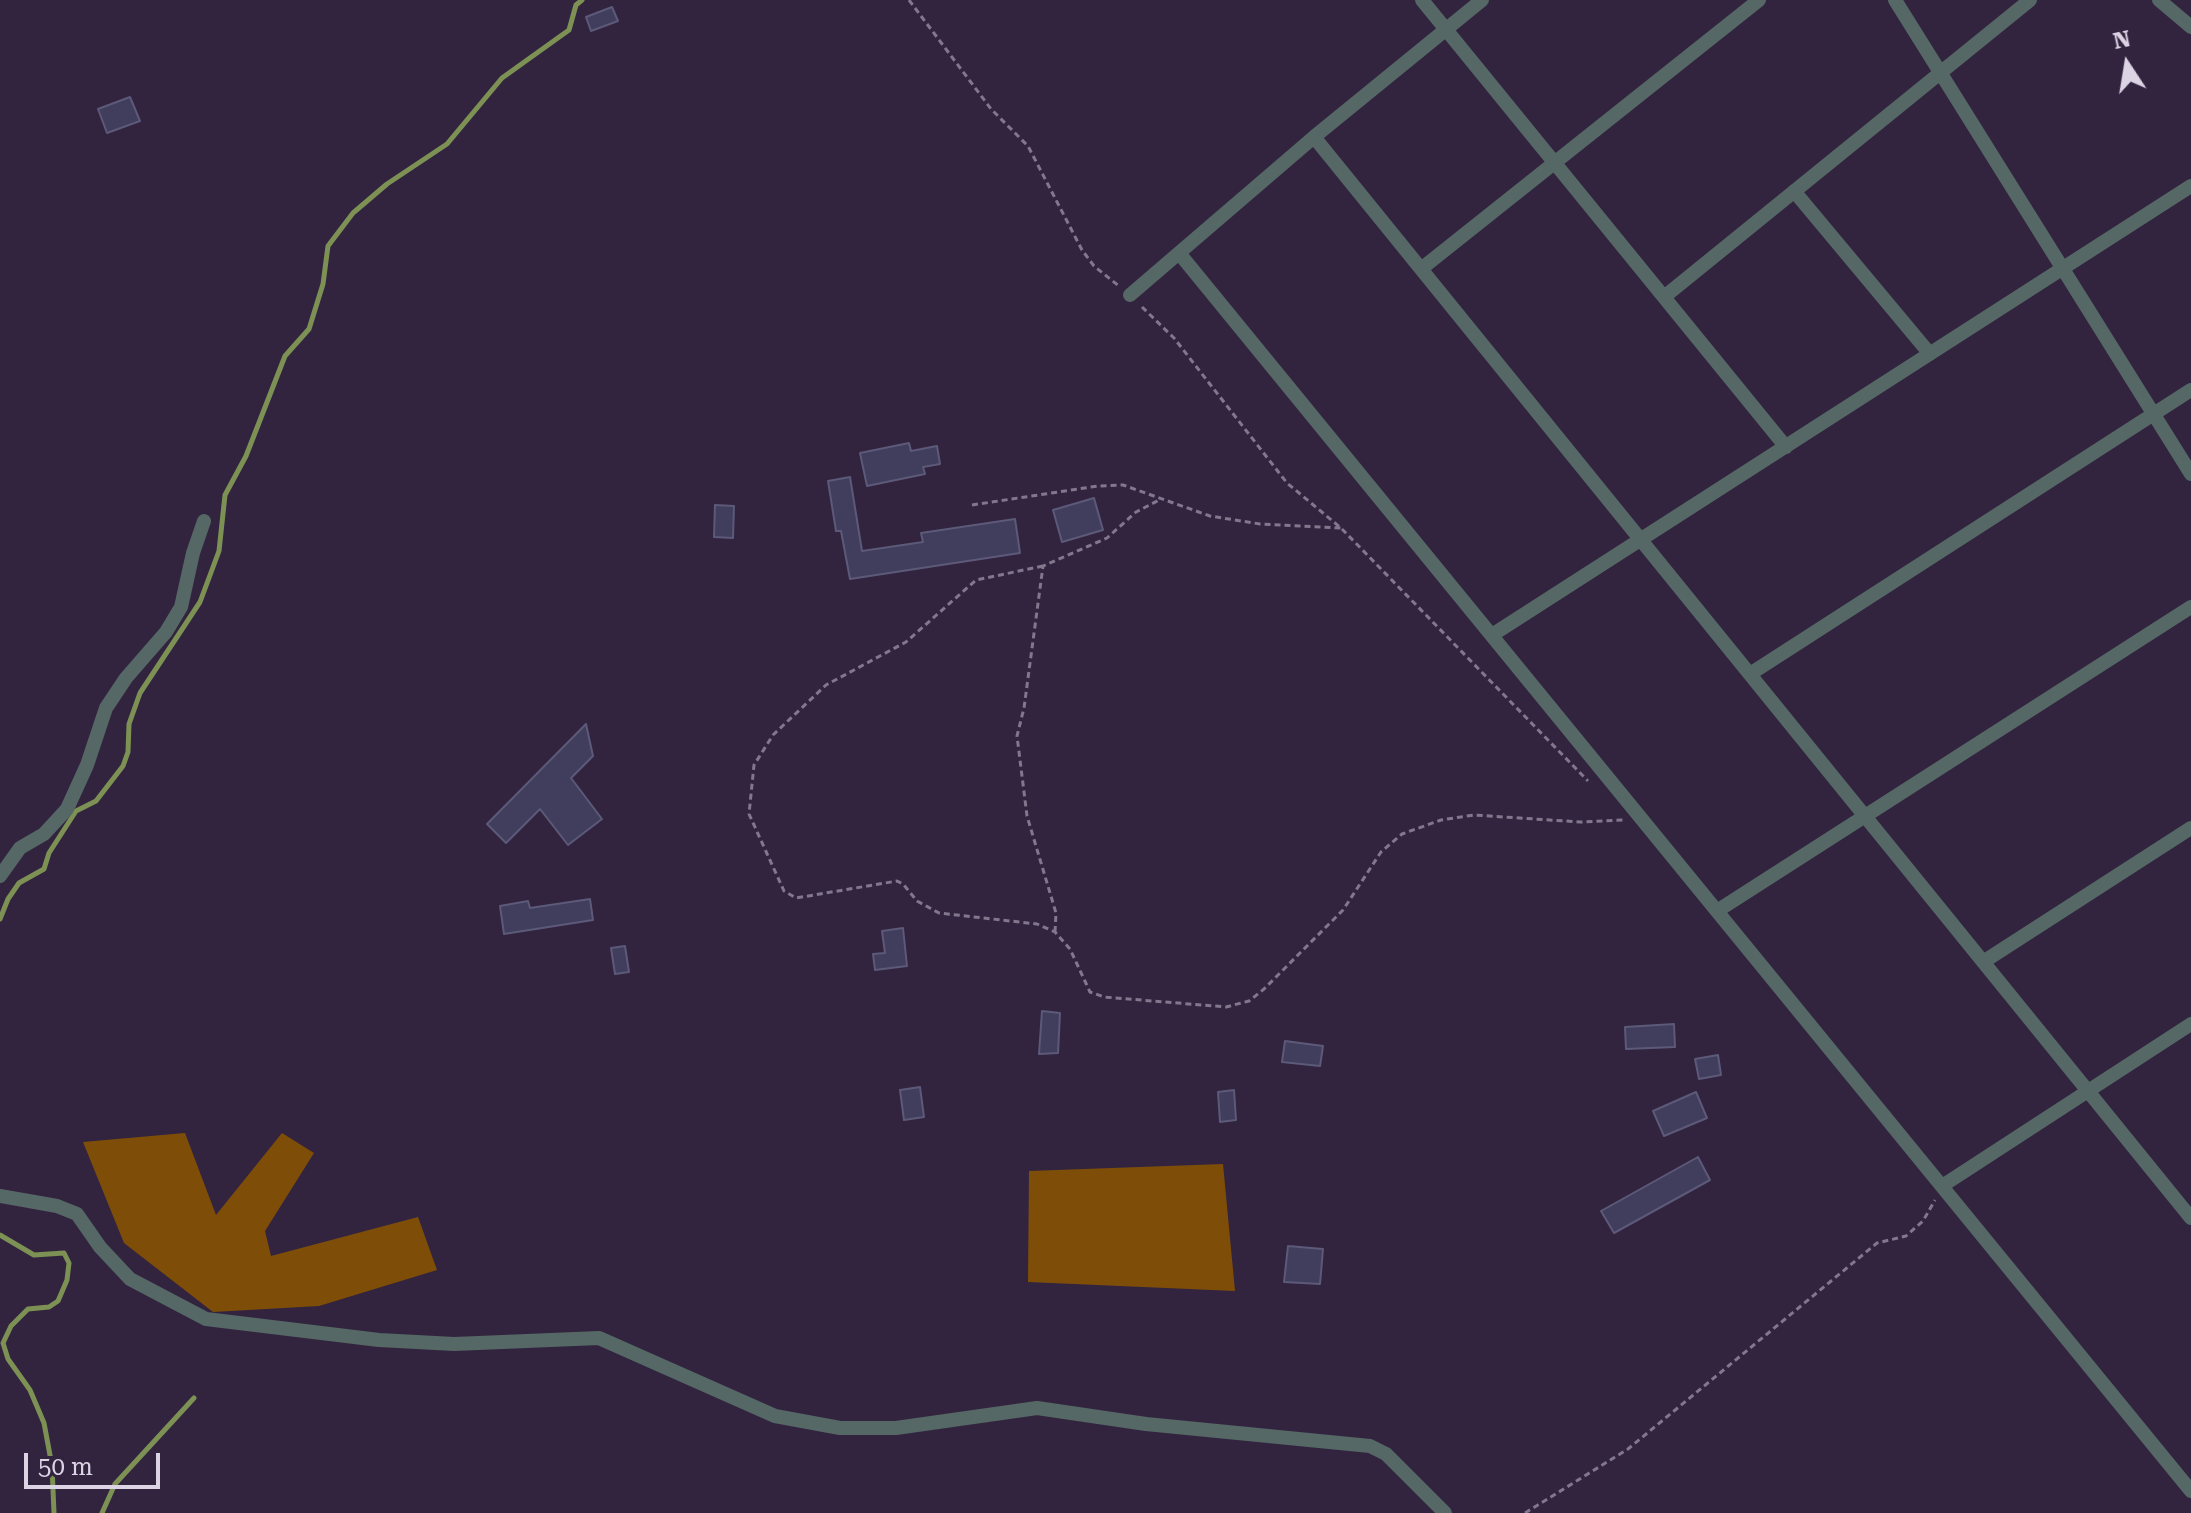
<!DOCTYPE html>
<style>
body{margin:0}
#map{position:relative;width:2191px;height:1513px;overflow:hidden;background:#32243f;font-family:"Roboto Serif",serif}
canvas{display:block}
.north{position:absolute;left:2087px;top:24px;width:80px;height:80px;-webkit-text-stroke:6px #32243f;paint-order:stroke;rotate:348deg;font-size:22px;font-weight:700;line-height:32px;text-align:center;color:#dcd4e5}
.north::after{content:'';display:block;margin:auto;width:28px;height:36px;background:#dcd4e5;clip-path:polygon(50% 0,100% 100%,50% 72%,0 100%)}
.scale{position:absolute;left:24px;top:1453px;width:136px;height:36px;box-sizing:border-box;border:4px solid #dcd4e5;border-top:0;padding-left:10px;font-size:24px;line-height:28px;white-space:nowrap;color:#dcd4e5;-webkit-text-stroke:6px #32243f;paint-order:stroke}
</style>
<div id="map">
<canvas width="2191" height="1513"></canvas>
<div class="north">N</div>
<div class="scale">50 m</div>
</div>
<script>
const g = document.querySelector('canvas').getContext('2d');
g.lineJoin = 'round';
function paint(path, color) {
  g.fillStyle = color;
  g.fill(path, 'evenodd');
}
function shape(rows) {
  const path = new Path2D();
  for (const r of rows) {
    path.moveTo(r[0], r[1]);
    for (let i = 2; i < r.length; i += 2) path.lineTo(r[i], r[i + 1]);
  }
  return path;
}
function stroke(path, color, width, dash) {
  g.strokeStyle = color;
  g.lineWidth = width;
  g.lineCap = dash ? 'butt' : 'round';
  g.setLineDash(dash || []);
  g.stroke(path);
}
const forest = shape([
 [185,1133,216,1215,282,1133,314,1153,265,1231,271,1256,418,1217,437,1270,319,1306,213,1312,124,1243,83,1142],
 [1223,1164,1235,1291,1028,1282,1029,1171]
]);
const stream = shape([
 [0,919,8,899,19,883,44,869,49,853,76,811,96,801,123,766,128,752,129,724,140,693,200,602,219,551,225,495,246,456,285,356,309,329,323,284,328,246,353,213,387,184,447,144,502,78,569,30,576,5,582,0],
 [0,1235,34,1255,64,1253,69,1263,67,1280,58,1301,49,1307,28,1309,11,1326,3,1343,8,1359,30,1390,44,1423,52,1466,54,1513],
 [102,1513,115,1484,194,1398]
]);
const building = shape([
 [612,7,618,21,591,31,586,17,612,7],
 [130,97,140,121,107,133,98,109,130,97],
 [909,443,911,451,937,446,940,464,923,467,925,474,867,486,860,453,909,443],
 [850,477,862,551,923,542,921,533,1015,519,1020,553,850,579,841,531,836,531,828,481,850,477],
 [1094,498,1103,530,1062,542,1053,510,1094,498],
 [715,505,734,506,733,538,714,537,715,505],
 [586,724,593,756,571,778,602,819,568,845,540,809,506,843,487,824,586,724],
 [590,899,593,920,504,934,500,906,528,901,530,908,590,899],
 [903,928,907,966,875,970,873,954,885,953,882,931,903,928],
 [625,946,629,972,615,974,611,948,625,946],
 [1042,1011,1060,1013,1058,1053,1039,1054,1042,1011],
 [1674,1024,1675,1047,1626,1049,1625,1027,1674,1024],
 [1285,1041,1323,1046,1320,1066,1282,1062,1285,1041],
 [1718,1055,1721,1075,1699,1079,1695,1059,1718,1055],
 [920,1087,924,1117,904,1120,900,1090,920,1087],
 [1234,1090,1236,1120,1220,1122,1218,1092,1234,1090],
 [1696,1092,1707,1118,1664,1136,1653,1111,1696,1092],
 [1698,1157,1710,1180,1614,1233,1601,1211,1698,1157],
 [1288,1246,1323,1249,1320,1284,1284,1282,1288,1246]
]);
const path = shape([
 [909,0,991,109,1028,146,1082,250,1094,266,1119,286],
 [1142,307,1174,338,1287,483,1341,528,1588,781],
 [972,505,1098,486,1123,485,1210,516,1260,524,1341,528],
 [1043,566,976,580,906,642,826,685,773,735,754,765,749,814,784,891,796,898,897,881,903,884,917,901,939,913,1037,924,1055,932,1070,949,1090,992,1104,997,1226,1007,1249,1001,1264,989,1343,910,1381,852,1402,834,1441,820,1474,815,1580,822,1623,820],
 [1055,932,1056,913,1027,816,1017,736,1024,708,1043,566,1107,538,1136,512,1161,499],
 [1525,1513,1628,1449,1877,1243,1906,1236,1923,1221,1935,1200]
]);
const minor = shape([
 [1422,0,1786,447],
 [1895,0,2191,474],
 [2159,0,2191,27],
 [1314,137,2191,1218],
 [1794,191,1930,354],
 [1179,253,2191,1491],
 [1421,269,1759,0],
 [1130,295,1314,137,1482,0],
 [1664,297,2030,0],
 [1492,635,2191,186],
 [1750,674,2191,390],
 [0,876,20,848,44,834,67,809,87,765,106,708,126,678,166,632,181,607,193,553,204,521],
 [1717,911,2191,607],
 [1983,962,2191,828],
 [1942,1186,2191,1024],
 [0,1196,57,1206,77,1214,100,1247,130,1279,206,1319,379,1340,454,1344,599,1338,775,1416,840,1428,896,1428,1037,1408,1146,1424,1370,1446,1386,1454,1445,1513]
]);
paint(forest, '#7e4e08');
stroke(stream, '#7c9153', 5);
paint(building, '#403e5c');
stroke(building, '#5c5979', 2);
stroke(path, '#82778d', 3, [6, 4]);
stroke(minor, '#556865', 14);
</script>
